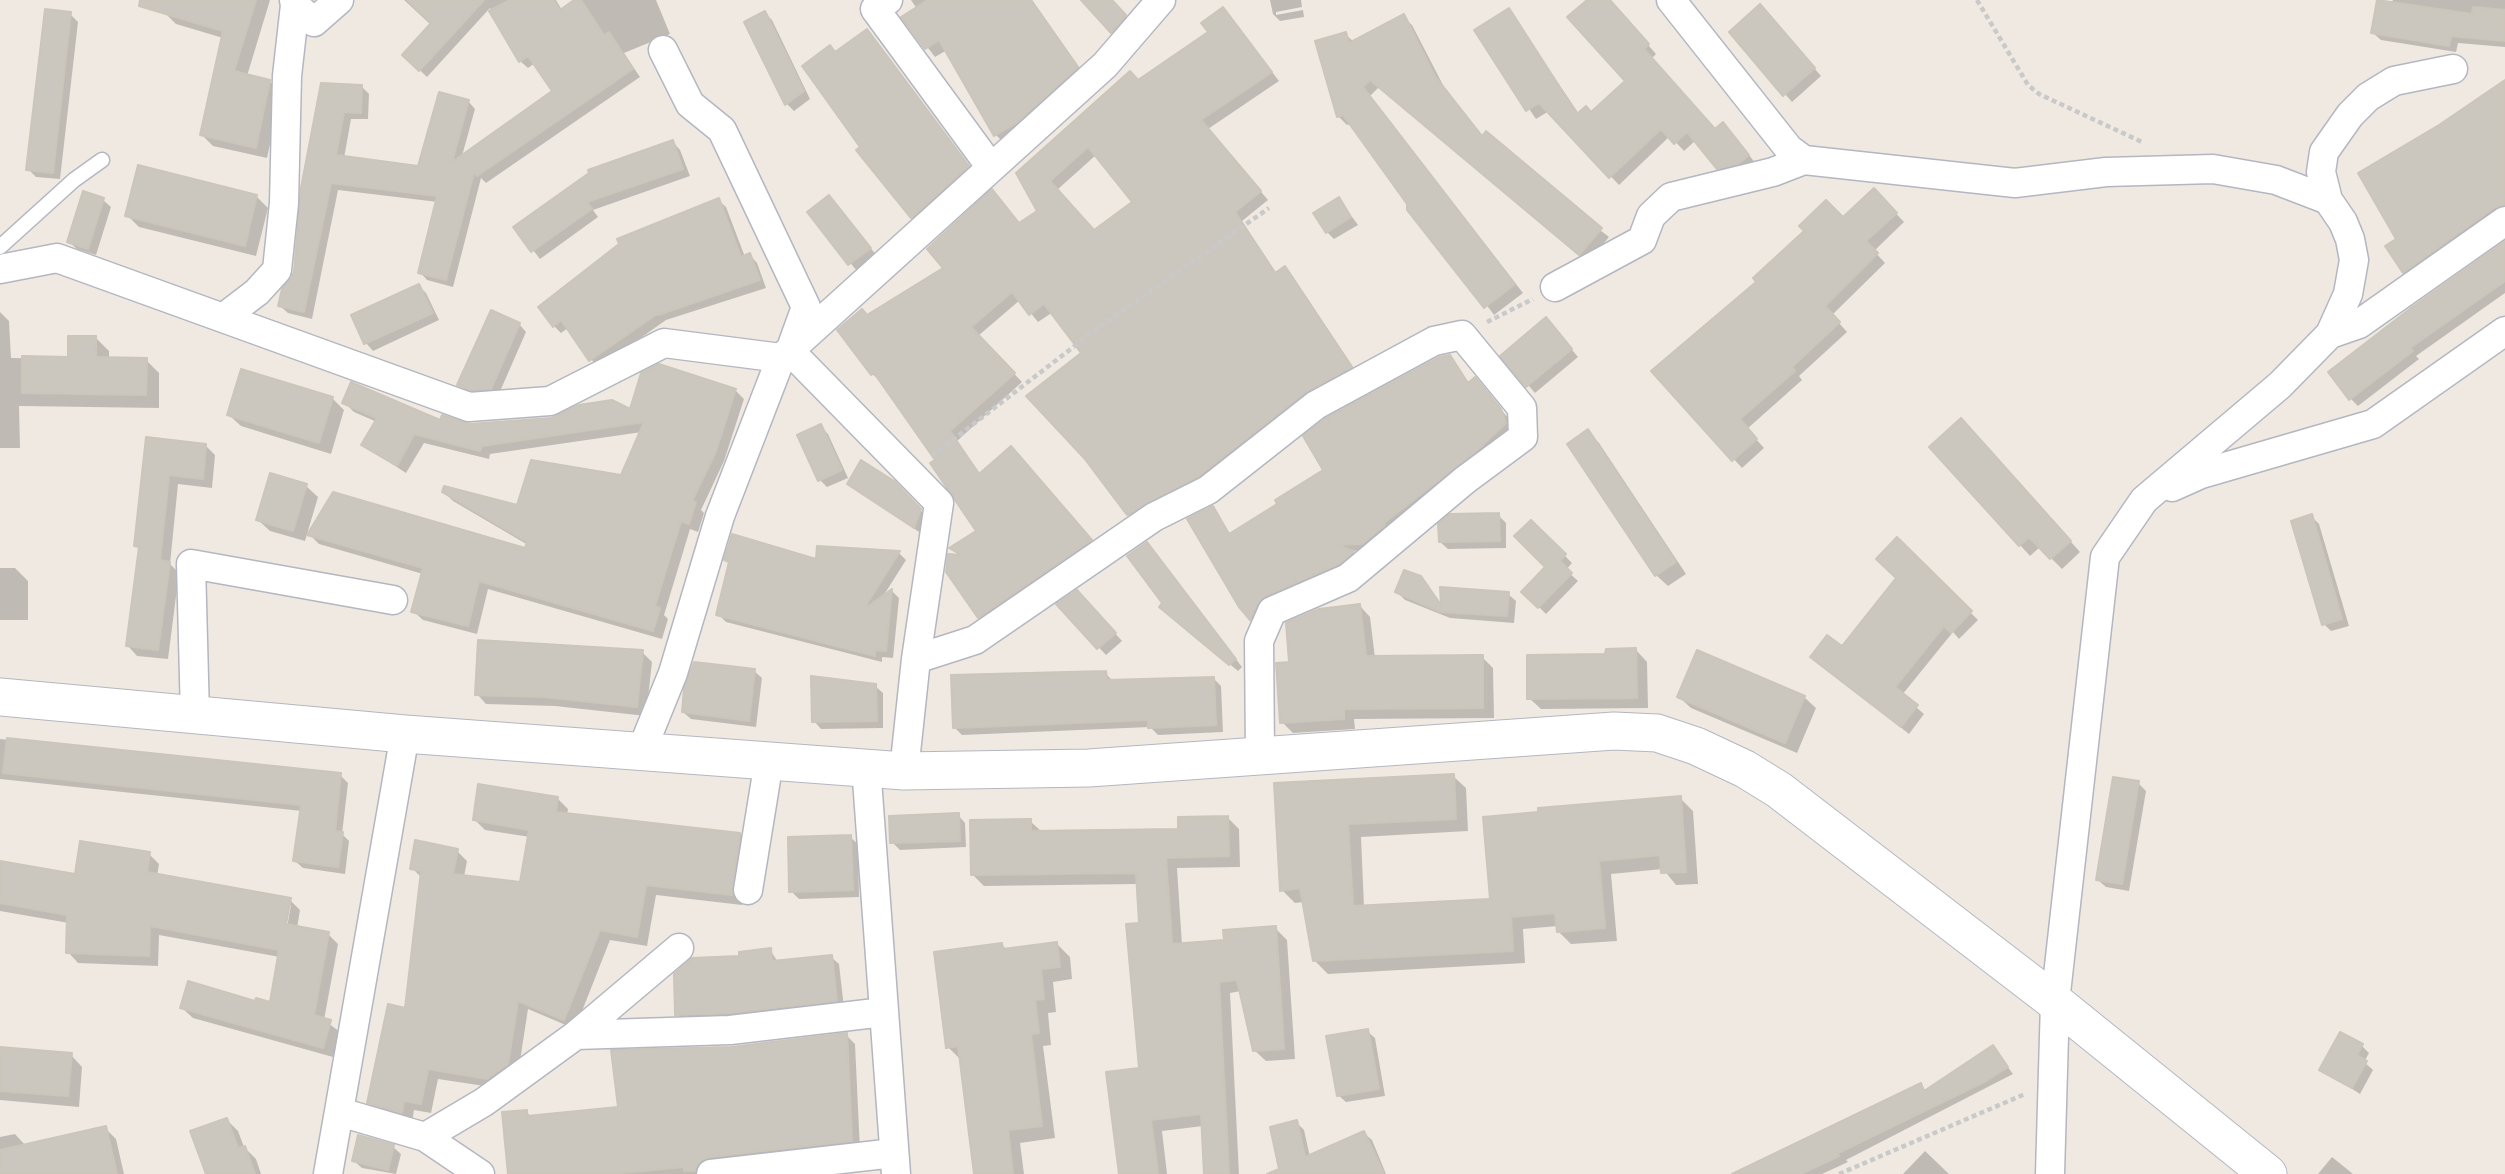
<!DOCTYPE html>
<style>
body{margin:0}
canvas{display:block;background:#efe9e1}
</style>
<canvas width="2505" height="1174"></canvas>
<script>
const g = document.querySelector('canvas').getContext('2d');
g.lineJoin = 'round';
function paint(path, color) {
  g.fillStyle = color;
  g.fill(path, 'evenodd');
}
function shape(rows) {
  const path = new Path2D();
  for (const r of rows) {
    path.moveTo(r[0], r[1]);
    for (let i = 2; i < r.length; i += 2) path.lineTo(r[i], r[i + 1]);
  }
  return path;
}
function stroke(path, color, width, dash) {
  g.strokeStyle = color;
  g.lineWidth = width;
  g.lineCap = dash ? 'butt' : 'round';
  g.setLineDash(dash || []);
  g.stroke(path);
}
const shadow = shape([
 [168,0,270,0,247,76,269,81,281,93,267,158,213,146,201,134,223,38,176,24,164,12],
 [404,0,556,0,562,10,578,0,656,0,670,34,624,53,640,77,486,183,481,178,453,287,427,280,420,272,438,202,338,190,312,319,288,313,280,306,295,272,323,85,361,86,369,94,368,119,351,119,344,158,420,168,468,101,475,109,462,156,554,91,535,63,528,68,520,61,490,8,427,77,404,55,431,25],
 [911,0,1032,0,1086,77,1005,144,996,135,947,50,935,57,904,17,917,9],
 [1083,0,1111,0,1134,25,1121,40],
 [1270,0,1301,0,1302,7,1276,12,1276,15,1303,10,1304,17,1280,21,1273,14],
 [1589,0,1609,0,1656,54,1651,59,1715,131,1732,133,1756,164,1727,176,1696,140,1684,151,1670,136,1619,185,1549,111,1536,119,1476,31,1509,10,1579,114,1591,114,1627,82],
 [2393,0,2505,0,2505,47,2458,43,2456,52,2381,40,2373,33],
 [1223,9,1279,81,1208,129,1268,200,1242,221,1277,274,1285,269,1293,277,1359,376,1137,523,1129,514,1083,354,1053,312,1038,322,1020,300,978,336,1022,382,957,441,981,475,1019,456,1098,549,988,625,979,617,960,556,952,548,978,532,937,461,882,382,872,374,839,330,867,317,1039,211,1018,174,1138,82,1210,32],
 [1096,155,1134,202,1094,232,1057,190],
 [765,13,772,20,810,99,794,111,787,104],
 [70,14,78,22,60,179,36,177,28,169],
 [1768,14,1821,76,1792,102,1731,32],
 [1403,17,1412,25,1444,87,1483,138,1609,237,1588,262,1379,87,1370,96,1523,293,1494,315,1351,124,1347,125,1338,116,1345,34,1354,42],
 [867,31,975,174,919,225,859,150,863,147],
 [2505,83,2505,214,2411,279,2404,272,2398,239,2440,127],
 [673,142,680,150,690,176,593,210,598,217,540,259,515,227],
 [1874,190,1904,222,1874,251,1885,263,1832,315,1847,332,1799,376,1802,380,1747,429,1764,448,1742,468,1653,371,1843,220],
 [256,196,268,208,256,256,139,227,127,215],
 [829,197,877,256,857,271,809,213],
 [1339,199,1358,225,1334,239,1327,232],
 [103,200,111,207,96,255,77,249,69,242],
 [718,200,726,207,745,257,750,255,757,263,766,288,666,320,598,368,568,328,561,333,554,326,621,244],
 [2505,243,2505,293,2416,356,2419,359,2358,406,2351,399],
 [419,286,426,293,439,320,373,351,366,343,353,316],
 [0,312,9,321,11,358,70,359,96,338,109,351,109,359,146,360,159,373,159,408,19,406,20,448,0,448],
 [519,324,526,332,498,396,480,397,467,392,459,385],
 [1553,327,1578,357,1535,393,1503,356],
 [1449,357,1469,384,1482,386,1508,418,1512,430,1370,550,1351,551,1359,559,1257,625,1240,606,1213,508,1231,535,1280,504,1326,471],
 [735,390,744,399,724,461,701,510,704,513,698,532,690,529,664,615,668,619,662,639,488,589,477,634,423,620,413,611,423,574,319,544,310,535,526,550,528,545,453,501,444,492,518,507,622,477,642,432,490,454,489,459,424,443,406,473,363,445,377,422,354,412,345,403,470,425,632,411],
 [332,398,344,410,331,454,241,426,229,415],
 [821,427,828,434,848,478,827,487,820,480],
 [1972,431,2080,552,2062,569,2040,547,2030,556,2020,545],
 [1588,432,1599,443,1686,574,1668,586,1656,575],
 [148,439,205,445,215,455,212,488,178,484,170,564,179,573,168,659,137,656,128,646,140,549,136,545],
 [893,482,928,518,922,534,849,484],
 [306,486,318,497,305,541,270,531,258,520],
 [1498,515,1506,523,1506,548,1448,549,1440,542],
 [2311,516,2319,524,2349,626,2331,631,2324,624],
 [1531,522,1572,563,1566,570,1578,581,1546,614,1524,592,1548,567],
 [1897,540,1978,620,1959,639,1953,632,1902,695,1924,714,1909,734,1812,657,1842,649,1898,578],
 [1147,544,1242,667,1238,671,1169,614],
 [818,548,899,553,906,560,882,598,892,591,899,598,893,658,882,657,882,662,726,622,718,614,731,564,726,560,818,561],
 [0,564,0,568,15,568,28,581,28,620,0,620],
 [1420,578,1443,607,1508,594,1516,601,1514,623,1450,618,1405,600,1397,592],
 [1085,600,1122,641,1106,655,1059,605],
 [1360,606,1370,617,1375,658,1482,657,1493,668,1494,718,1354,719,1355,729,1293,733,1282,722,1291,664],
 [1636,650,1647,662,1648,708,1541,709,1529,698],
 [642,652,652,662,646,716,555,706,486,704,477,694],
 [754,671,762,678,756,727,691,719,683,712],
 [1105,673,1114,682,1213,678,1221,686,1223,732,1158,735,1150,727,962,735,955,728],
 [875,686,883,693,883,728,821,729,814,721],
 [1679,697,1804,697,1816,708,1797,753,1691,708],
 [0,739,340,775,348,783,342,834,349,841,345,874,303,868,295,861,302,811,0,779],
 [1453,776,1466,788,1468,831,1361,837,1364,907,1492,901,1540,814,1680,798,1693,811,1698,884,1676,885,1663,869,1611,874,1617,941,1571,944,1558,931,1558,926,1523,929,1525,963,1328,974,1315,961,1304,902,1295,903,1282,890,1276,785],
 [2138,783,2146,791,2129,891,2106,887,2098,880],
 [558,799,568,809,567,815,740,834,750,845,742,905,656,895,647,946,610,940,575,1029,528,1009,518,1074,498,1088,438,1079,431,1113,414,1110,412,1122,379,1113,369,1102,406,1010,422,878,412,868,457,851,467,861,464,877,522,884,530,837,485,830,474,819],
 [958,815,965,823,966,847,900,850,892,842],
 [1228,818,1239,829,1240,867,1177,868,1182,945,1226,941,1275,928,1287,940,1295,1059,1266,1061,1254,1050,1241,991,1230,993,1239,1174,1206,1174,1203,1126,1162,1131,1167,1174,1121,1174,1141,1070,1138,884,984,886,972,874,1030,821,1042,832,1180,830],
 [850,837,858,844,859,897,799,899,791,891],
 [149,854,159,864,157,876,290,900,300,910,297,928,328,934,338,944,324,1020,340,1032,333,1057,193,1018,182,1008,272,1004,280,957,159,935,158,966,78,963,68,952,69,923,0,911,0,863,76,877],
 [288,905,291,905,286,933,283,932],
 [1057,944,1070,957,1072,979,1053,982,1056,1012,1048,1013,1051,1045,1043,1046,1055,1138,1020,1143,1024,1174,976,1174,961,1060,948,1047,1002,945,1007,950],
 [770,950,778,962,831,957,839,964,844,1008,685,1022,677,1014,741,958],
 [1367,1031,1375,1038,1385,1096,1346,1102,1338,1095],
 [846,1035,855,1044,860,1150,708,1174,509,1174,526,1111,532,1118,619,1109,731,1048],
 [2362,1046,2369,1053,2364,1062,2373,1070,2360,1094,2321,1069],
 [1993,1047,2013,1074,1846,1160,1848,1162,1822,1174,1736,1174,1920,1085,1927,1091],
 [0,1049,71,1055,82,1067,79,1107,0,1100],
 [227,1120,238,1131,244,1147,256,1159,261,1174,208,1174],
 [1296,1122,1304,1130,1310,1157,1326,1174,1282,1174],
 [105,1128,116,1139,124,1174,0,1174,0,1137,15,1134,26,1146],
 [1364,1133,1372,1140,1386,1174,1351,1174],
 [393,1147,401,1154,396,1174,362,1168,354,1161],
 [1925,1151,1949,1174,1903,1174],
 [2332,1157,2353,1174,2318,1174]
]);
const building = shape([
 [140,0,256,0,234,71,270,80,256,148,200,135,223,31,139,6,140,0],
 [407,0,484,0,419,71,402,55,431,23,407,0],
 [510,0,554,0,560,10,574,0,581,0,604,35,609,32,633,69,477,176,474,172,446,280,418,273,437,196,331,183,304,312,278,306,282,289,294,272,301,188,321,83,362,85,361,113,344,112,336,155,418,166,439,92,469,100,452,162,552,91,528,56,519,62,489,11,510,0],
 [928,0,1031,0,1078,67,1015,124,994,136,939,40,925,49,901,17,928,0],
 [1081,0,1112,0,1126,15,1111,33,1081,0],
 [1587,0,1610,0,1649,44,1644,49,1715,129,1723,122,1749,155,1739,163,1717,169,1687,132,1674,144,1661,129,1609,178,1539,103,1526,111,1474,30,1509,8,1577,114,1586,106,1591,112,1625,81,1567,17,1587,0],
 [2377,0,2472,14,2473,7,2505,10,2505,41,2451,36,2449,46,2371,33,2377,0],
 [1760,4,1815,68,1783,96,1729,32,1760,4],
 [1223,7,1272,72,1201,120,1261,191,1235,212,1275,273,1285,266,1352,367,1306,392,1199,476,1127,515,1084,458,1026,396,1081,353,1044,304,1029,315,1012,292,971,327,1015,373,950,431,979,474,1011,446,1092,540,978,618,946,572,948,554,961,555,949,548,976,531,930,463,935,460,874,373,871,375,837,330,862,309,867,315,943,268,927,249,992,189,1019,223,1037,211,1016,173,1130,71,1138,80,1208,32,1201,23,1223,7],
 [1088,147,1132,202,1094,230,1050,181,1088,147],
 [45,9,71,12,53,173,26,170,45,9],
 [765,11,804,91,785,105,744,22,765,11],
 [1404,14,1435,76,1482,136,1486,131,1602,228,1579,255,1370,80,1363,87,1515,284,1484,308,1407,210,1407,204,1343,115,1337,117,1315,41,1346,32,1349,43,1404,14],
 [867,29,969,166,911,218,856,150,860,147,802,66,830,45,835,52,867,29],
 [2505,80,2505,205,2495,207,2403,273,2385,246,2396,239,2358,173,2439,125,2505,80],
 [673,140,683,169,587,202,592,209,531,252,513,227,589,173,588,170,673,140],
 [138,165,257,195,245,246,125,216,138,165],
 [1874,188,1897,213,1866,241,1878,253,1825,306,1840,322,1792,367,1795,371,1740,419,1757,439,1732,461,1651,371,1756,282,1753,278,1804,231,1799,226,1826,200,1843,217,1874,188],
 [83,191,104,198,88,249,67,242,83,191],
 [829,195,871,248,848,265,807,212,829,195],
 [1339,197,1351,217,1326,233,1313,213,1339,197],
 [719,198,741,257,750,253,760,280,658,315,660,312,589,361,561,320,553,327,538,307,619,244,617,239,719,198],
 [2505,241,2505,281,2410,348,2413,351,2349,400,2328,372,2411,308,2505,241],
 [419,284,433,313,364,344,351,315,419,284],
 [491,310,520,323,491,389,471,390,457,385,491,310],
 [1546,317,1572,349,1526,387,1500,356,1546,317],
 [68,336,96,336,96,357,147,358,146,395,22,393,22,356,68,357,68,336],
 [1450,355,1468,383,1475,377,1501,409,1506,423,1475,452,1384,523,1385,525,1362,544,1337,545,1354,551,1339,564,1265,596,1257,604,1250,620,1239,607,1187,519,1213,506,1229,534,1277,504,1275,500,1323,470,1303,436,1325,419,1440,357,1450,355],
 [659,364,736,389,716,451,692,501,696,502,689,524,681,521,655,606,660,608,653,631,479,581,468,626,411,612,423,568,307,535,333,492,525,548,527,542,442,492,444,486,517,505,531,460,621,475,644,422,482,446,480,451,414,434,397,466,361,445,377,418,342,403,351,382,440,420,442,415,470,424,551,418,579,405,612,400,630,409,641,373,659,364],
 [241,369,333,397,319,443,227,415,241,369],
 [1961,418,2071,541,2050,559,2029,537,2019,546,1929,447,1961,418],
 [821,424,842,470,818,481,797,435,821,424],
 [1588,429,1676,562,1655,576,1567,444,1588,429],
 [146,437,206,444,203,479,169,475,160,560,170,562,158,650,126,646,139,547,134,546,146,437],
 [861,460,894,481,921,509,914,528,847,484,861,460],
 [270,473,307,484,293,531,256,520,270,473],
 [1499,513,1500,541,1439,542,1438,524,1450,514,1499,513],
 [2312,514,2342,619,2322,625,2291,521,2312,514],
 [1531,520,1566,554,1560,561,1572,573,1538,608,1521,592,1545,567,1514,536,1531,520],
 [732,534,816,559,817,546,900,551,863,610,892,589,886,651,875,650,875,656,716,615,729,562,724,560,732,534],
 [1897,537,1972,611,1951,633,1944,626,1895,687,1918,705,1901,727,1810,657,1827,635,1842,646,1896,578,1876,559,1897,537],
 [1147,542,1236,659,1229,665,1159,607,1162,603,1127,556,1147,542],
 [1404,570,1421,576,1441,605,1440,587,1509,592,1507,616,1441,612,1395,592,1404,570],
 [1077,590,1116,633,1097,649,1056,604,1077,590],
 [1360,604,1366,656,1483,655,1483,708,1344,709,1344,719,1280,723,1276,663,1289,662,1286,623,1319,609,1360,604],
 [478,640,643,650,637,707,545,697,475,695,478,640],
 [1636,648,1637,698,1527,699,1527,655,1605,654,1606,649,1636,648],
 [1697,650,1805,696,1785,743,1677,697,1697,650],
 [694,662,755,669,749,721,682,712,684,689,694,662],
 [1106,671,1107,680,1214,677,1216,725,1148,728,1148,720,953,728,951,675,1106,671],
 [811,676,876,684,877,721,812,722,811,676],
 [7,738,341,773,335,831,343,832,338,867,293,861,301,805,3,773,7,738],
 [1454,774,1456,819,1348,824,1353,906,1490,899,1483,817,1538,812,1538,808,1681,796,1686,872,1661,873,1660,855,1599,861,1605,928,1557,932,1555,913,1511,917,1513,951,1313,961,1300,888,1280,891,1274,783,1454,774],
 [2113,777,2139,781,2122,884,2096,880,2113,777],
 [478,784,558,797,556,812,740,833,732,895,646,885,637,937,600,930,564,1020,518,1001,508,1064,487,1079,428,1069,421,1104,404,1101,402,1113,367,1103,388,1004,405,1008,421,871,410,869,415,840,458,849,453,874,520,882,529,830,473,820,478,784],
 [959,813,960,841,890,843,889,816,959,813],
 [1228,816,1229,856,1166,858,1172,944,1224,940,1223,930,1276,926,1284,1049,1253,1051,1237,980,1219,982,1229,1174,1204,1174,1201,1114,1151,1120,1158,1174,1119,1174,1106,1072,1139,1068,1126,924,1139,923,1136,873,971,875,970,820,1031,819,1031,831,1178,829,1178,817,1228,816],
 [851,835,853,890,789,892,788,837,851,835],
 [80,841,150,852,147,872,291,898,286,924,329,932,314,1015,331,1020,323,1048,180,1008,188,981,255,1001,256,998,270,1002,279,950,150,926,149,956,66,953,67,915,0,903,0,861,75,874,80,841],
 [1057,942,1060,967,1041,969,1044,999,1035,1000,1039,1033,1031,1034,1042,1126,1008,1130,1013,1174,974,1174,958,1046,946,1048,934,952,1002,943,1003,949,1057,942],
 [771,948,772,961,832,955,837,1001,729,1013,675,1015,674,974,692,958,739,956,739,952,771,948],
 [1368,1029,1379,1089,1337,1096,1326,1036,1368,1029],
 [2340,1032,2363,1044,2357,1055,2367,1061,2352,1088,2319,1070,2340,1032],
 [847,1033,852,1141,709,1157,701,1161,695,1171,684,1171,684,1167,609,1174,508,1174,502,1112,527,1110,527,1116,618,1107,611,1050,731,1047,847,1033],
 [1993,1045,2008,1067,1986,1081,1838,1153,1839,1156,1801,1174,1732,1174,1921,1083,1924,1091,1993,1045],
 [0,1047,72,1053,68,1096,0,1091,0,1047],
 [227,1118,238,1148,245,1146,255,1174,206,1174,190,1131,227,1118],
 [1297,1120,1305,1157,1364,1131,1384,1174,1267,1174,1279,1169,1270,1127,1297,1120],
 [106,1126,117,1174,0,1174,0,1150,106,1126],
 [358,1135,394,1145,388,1170,352,1161,358,1135]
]);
const path = shape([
 [1977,0,2028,85,2039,94,2142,142],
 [1487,322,1533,299],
 [932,456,1098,328,1269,208],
 [1839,1174,2025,1094]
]);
const service = shape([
 [0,247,74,180,102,160]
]);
const minor = shape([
 [294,0,295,5,314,22,339,0],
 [888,0,875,9,990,166],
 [1671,0,1789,149,1804,160,2015,183,2106,172,2213,169,2276,180,2328,200,2343,222,2350,239,2354,260,2348,294,2330,334,2280,385,2144,500,2105,557,2055,1002,2050,1174],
 [663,50,690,104,722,130,806,307,790,351,939,503,916,659,904,771],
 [2328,200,2321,172,2324,152,2350,115,2368,97,2394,81,2453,69],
 [0,269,57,258,469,407,550,401,664,343,781,358,1105,65,1161,0],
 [1555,287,1642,240,1651,216,1671,197,1773,172,1804,160],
 [223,318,257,292,277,270,284,203,287,76,295,5],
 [2330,334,2359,324,2505,221],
 [2172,487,2201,474,2373,424,2505,331],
 [916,659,975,640,1154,517,1208,490,1316,405,1434,341,1462,335,1522,408,1523,437,1465,480,1348,578,1272,611,1259,641,1260,754],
 [195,716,191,564,393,600],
 [641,752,673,673,720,516,781,358],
 [866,766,896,1174],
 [748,890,769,761],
 [576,1035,730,1030,884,1012],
 [340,1112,425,1137,480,1174],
 [425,1137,484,1102,576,1035,679,948],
 [328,1174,405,734],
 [711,1174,894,1153]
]);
const tertiary = shape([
 [0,697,405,734,904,771,1089,768,1614,731,1657,733,1696,746,1745,769,1779,790,2055,1002,2268,1174]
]);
paint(shadow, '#0003');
paint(building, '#cbc7bf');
stroke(building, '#cbc5ba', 2);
stroke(service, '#b4b7c1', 17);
stroke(minor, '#b4b7c1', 31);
stroke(tertiary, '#b4b7c1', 39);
stroke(path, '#c9c9c9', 4.5, [5, 3.5]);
stroke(service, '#fff', 14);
stroke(minor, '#fff', 28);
stroke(tertiary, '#fff', 37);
</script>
